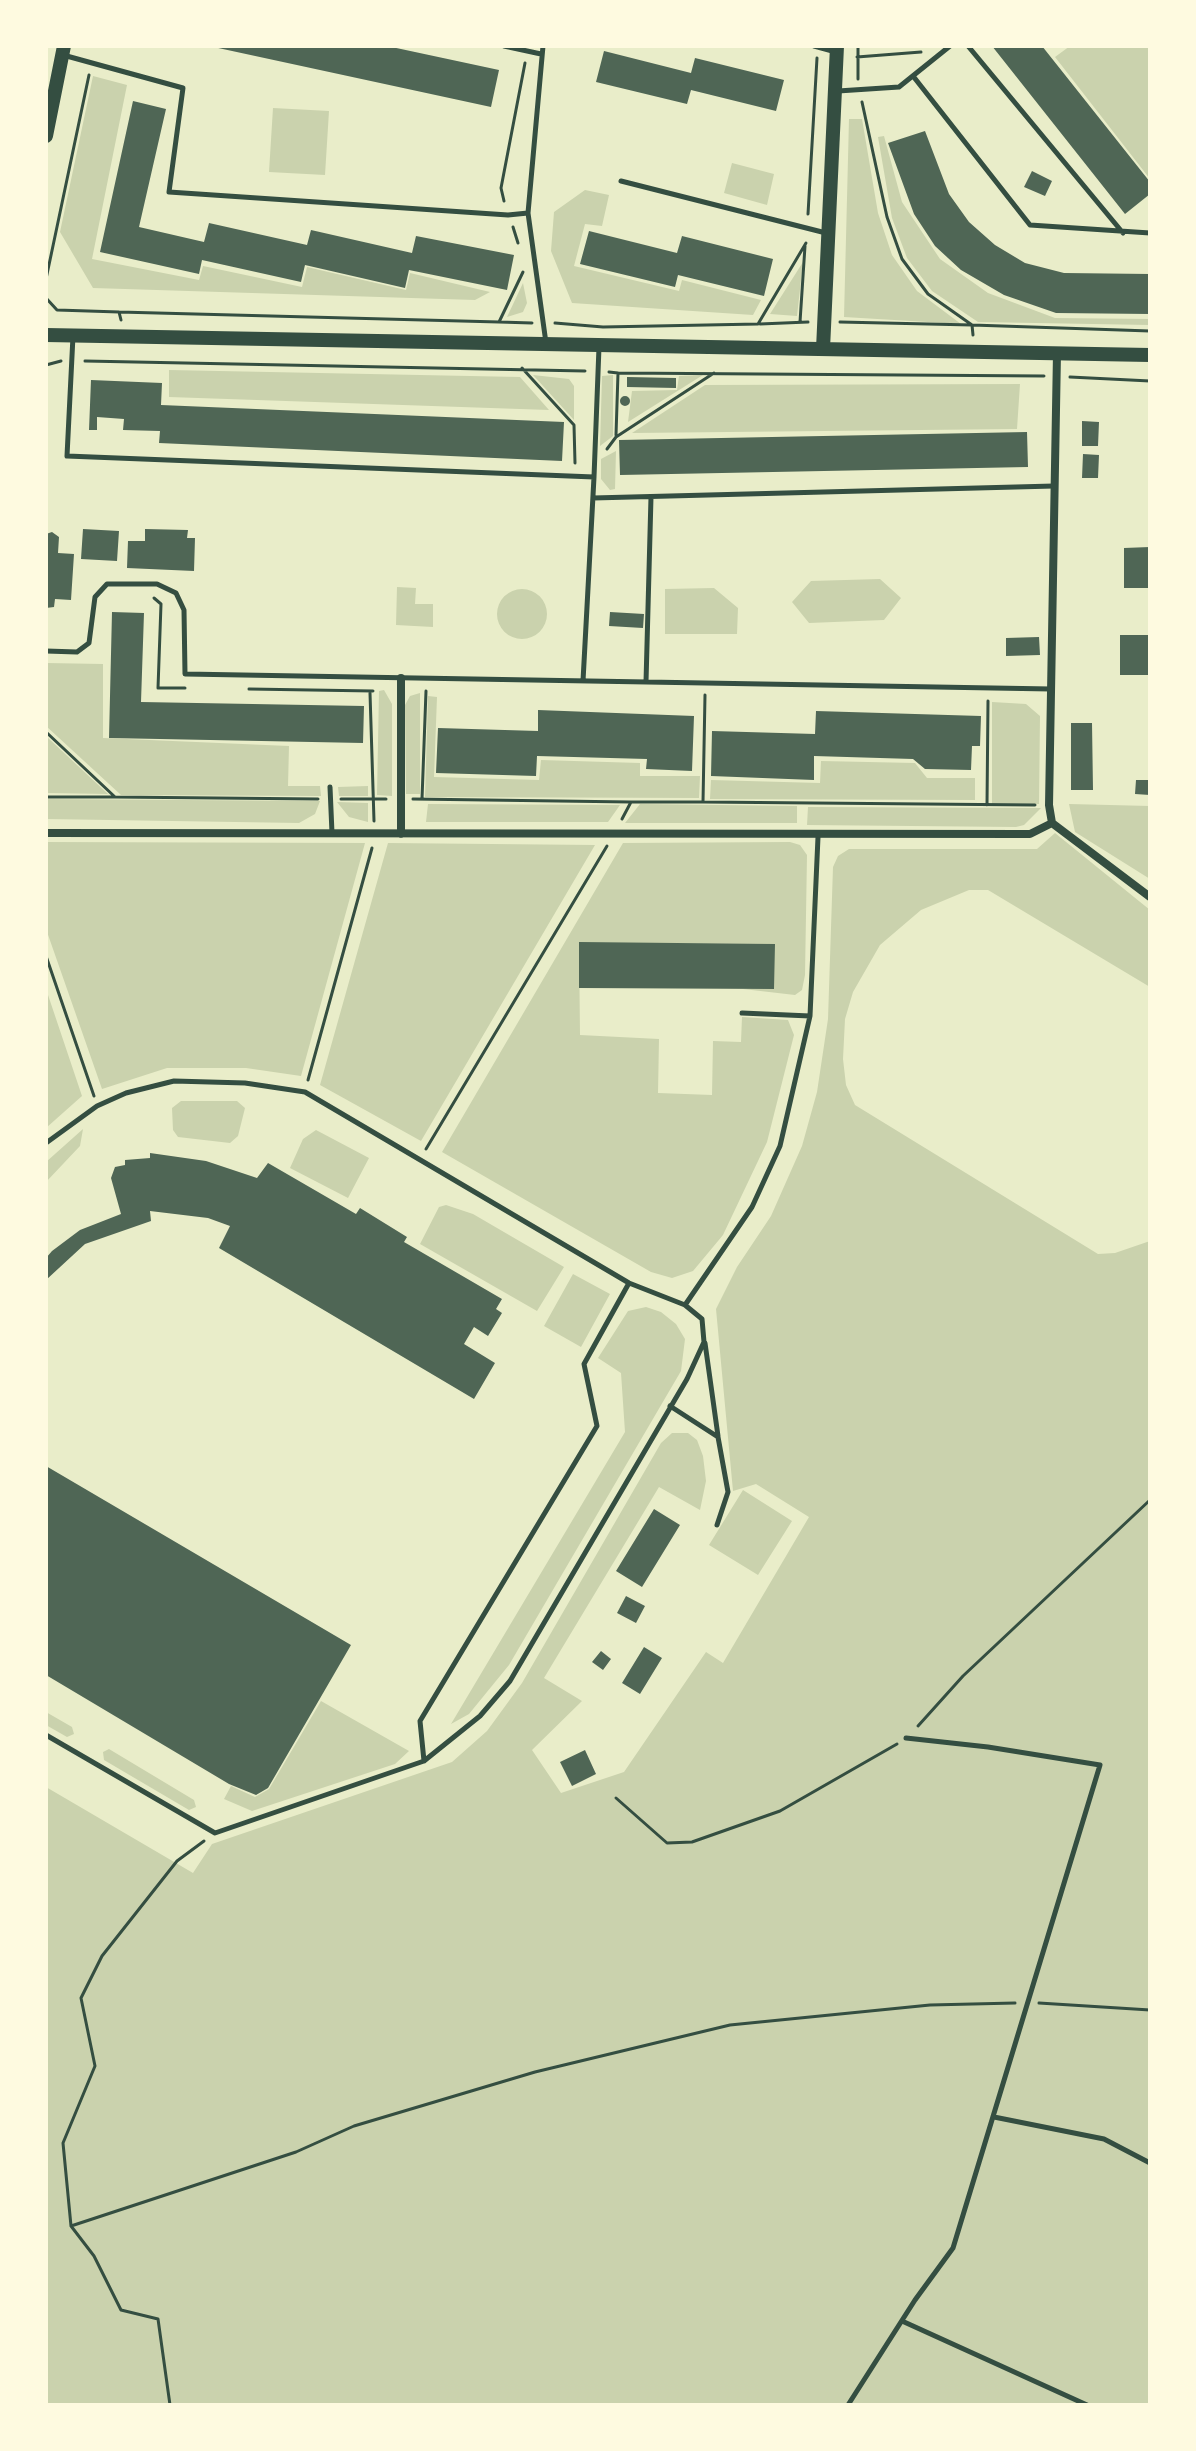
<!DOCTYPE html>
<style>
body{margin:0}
#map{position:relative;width:1196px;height:2451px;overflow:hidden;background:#e9edc9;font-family:"Open Sans",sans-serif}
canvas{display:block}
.frame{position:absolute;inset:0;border:48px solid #fefae0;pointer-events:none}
</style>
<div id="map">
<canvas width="1196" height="2451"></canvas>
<div class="frame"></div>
</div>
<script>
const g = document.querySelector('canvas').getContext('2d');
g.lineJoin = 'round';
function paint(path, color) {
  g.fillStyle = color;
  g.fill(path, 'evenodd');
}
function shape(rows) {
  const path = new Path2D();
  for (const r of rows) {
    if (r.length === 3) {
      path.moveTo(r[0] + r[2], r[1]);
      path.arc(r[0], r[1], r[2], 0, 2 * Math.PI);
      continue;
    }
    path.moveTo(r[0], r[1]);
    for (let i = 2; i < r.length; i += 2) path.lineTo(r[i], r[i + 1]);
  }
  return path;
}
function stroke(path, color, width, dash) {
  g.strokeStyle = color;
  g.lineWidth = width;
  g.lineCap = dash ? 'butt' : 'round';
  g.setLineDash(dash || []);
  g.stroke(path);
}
const green = shape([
 [1070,46,1150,48,1150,179,1055,57],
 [93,76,127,85,92,259,199,280,203,266,302,287,307,267,406,290,410,273,490,292,475,300,93,288,60,232],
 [273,108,329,111,325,175,269,172],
 [849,119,862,119,878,213,892,255,917,291,961,324,844,317],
 [884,136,902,202,940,259,988,293,1055,318,1150,319,1150,325,978,322,932,291,907,258,892,218,878,137],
 [732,163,774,174,767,205,724,193],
 [585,190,609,195,602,226,585,224,574,266,679,291,682,280,761,300,753,315,572,303,551,251,554,212],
 [803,262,797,316,770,314],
 [523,283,527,303,523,312,507,317],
 [169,370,520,377,549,410,169,397],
 [533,375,569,379,574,386,574,420],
 [613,375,613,436,600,446,602,376],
 [703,375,628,422,632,391,677,390,679,376],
 [1020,384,1017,429,632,433,705,385],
 [616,451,615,489,610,490,601,479,601,459],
 [880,579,901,598,884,620,809,623,792,602,811,581],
 [397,587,416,588,415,604,433,604,433,627,396,625],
 [714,588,738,608,737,634,665,634,665,589],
 [522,614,25],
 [46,663,103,664,103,738,289,746,288,786,320,786,321,796,121,795,46,726],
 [384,690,392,704,392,796,377,795,379,691],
 [420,693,420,794,406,794,405,705,410,696],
 [428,696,437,697,434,777,539,780,541,760,640,763,640,776,700,776,699,798,425,797],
 [992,702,1026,704,1040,716,1039,804,992,804],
 [46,736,108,794,46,793],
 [821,761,915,763,927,778,975,778,975,800,710,799,711,780,820,783],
 [368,786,368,796,339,796,338,787],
 [46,799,320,801,315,814,299,823,46,819],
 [337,802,368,803,368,822,349,817],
 [428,804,620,805,608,822,426,822],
 [640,804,797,806,797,823,625,823],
 [1069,804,1150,806,1150,879,1075,832],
 [808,807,809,807,1041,808,1024,825,1016,827,807,825],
 [1055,833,1150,910,1150,987,988,890,969,890,921,910,880,945,853,992,845,1019,843,1059,846,1085,855,1105,1098,1254,1115,1253,1150,1241,1150,2405,46,2405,46,1787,193,1873,212,1844,452,1762,487,1731,522,1683,661,1443,672,1433,688,1433,697,1440,703,1456,706,1481,700,1510,659,1487,544,1678,582,1701,532,1750,561,1793,624,1772,706,1652,723,1663,809,1517,756,1484,733,1491,716,1309,737,1267,771,1216,802,1146,817,1092,828,1019,833,867,838,856,849,849,1037,849],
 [46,842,365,843,301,1076,246,1068,167,1068,102,1089,46,929],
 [790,842,800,845,807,855,805,975,802,990,795,995,743,989,774,989,774,944,579,943,580,1035,659,1039,658,1093,712,1095,713,1041,741,1042,742,1017,788,1020,794,1035,767,1142,723,1235,693,1271,672,1278,651,1272,442,1152,623,843],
 [388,843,595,845,421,1141,320,1085],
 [46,989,82,1096,46,1128],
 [181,1101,237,1101,245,1108,238,1136,230,1143,178,1137,173,1130,172,1108],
 [83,1129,80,1146,46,1182,46,1162],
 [316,1130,369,1158,348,1198,290,1168,303,1139],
 [446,1205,473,1214,564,1267,537,1311,420,1244,439,1207],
 [573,1274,610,1294,581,1347,544,1326],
 [646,1307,661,1312,676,1324,685,1339,681,1371,509,1665,469,1714,451,1724,625,1432,621,1373,598,1358,628,1311],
 [743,1490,792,1521,758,1575,709,1545],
 [321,1701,409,1751,395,1764,252,1811,224,1799,231,1786,255,1797,269,1789],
 [46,1712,72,1727,74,1734,67,1737,46,1725],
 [109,1749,194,1800,196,1807,189,1810,104,1760,103,1752]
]);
const building = shape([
 [209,46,387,46,499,70,491,107],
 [992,46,1042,46,1150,182,1150,194,1125,214],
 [604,51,691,73,695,58,784,80,776,111,691,90,687,104,596,82],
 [133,101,166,109,139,227,204,242,209,223,307,245,311,230,412,253,416,236,514,255,507,290,409,270,405,288,305,265,301,282,202,260,199,274,100,252],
 [925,131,949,194,969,222,995,245,1025,263,1064,273,1150,274,1150,314,1056,313,1004,295,961,270,935,246,914,214,888,143],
 [1032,171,1052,181,1045,196,1024,187],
 [589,231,677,253,682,236,773,259,764,296,678,275,675,287,580,264],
 [627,377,676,378,676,388,627,387],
 [91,380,162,383,161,405,564,422,562,461,159,443,160,431,123,430,124,419,97,417,97,430,89,430],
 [625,401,5],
 [1082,421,1099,422,1098,446,1082,446],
 [1027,432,1028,467,620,475,619,440],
 [1083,454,1099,455,1098,478,1082,478],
 [83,529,119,531,117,561,81,559],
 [145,529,188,530,187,538,195,538,194,571,127,568,128,541,145,541],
 [52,532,59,537,58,553,74,554,71,600,55,599,54,607,46,608,46,534],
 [1150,547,1150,588,1124,588,1124,548],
 [112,612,144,613,141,702,364,706,363,743,109,738],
 [610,612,644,614,643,628,609,626],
 [1120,635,1150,635,1150,675,1120,675],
 [1039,637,1040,655,1006,656,1006,638],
 [538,710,694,716,692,771,646,769,647,759,537,756,536,776,436,773,438,728,538,731],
 [816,711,981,716,980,746,972,746,971,770,925,769,913,759,814,756,814,780,711,776,712,731,815,734],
 [1071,723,1092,723,1093,790,1071,790],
 [1136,780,1150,780,1150,795,1135,794],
 [579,942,775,944,774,989,579,988],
 [150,1153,206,1161,257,1178,268,1163,356,1214,360,1208,407,1237,404,1242,502,1299,496,1309,502,1313,488,1336,474,1327,464,1344,495,1363,474,1399,219,1248,230,1226,208,1218,150,1211,151,1221,85,1244,46,1280,46,1258,52,1251,80,1230,121,1214,111,1178,115,1167,125,1165,125,1160,150,1158],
 [46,1466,351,1645,268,1788,256,1795,229,1784,46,1675],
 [654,1509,680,1525,642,1587,616,1571],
 [626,1596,645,1606,636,1623,617,1613],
 [644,1647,662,1658,640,1694,622,1683],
 [601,1651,611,1659,603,1670,592,1662],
 [585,1750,596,1774,572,1786,560,1762]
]);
const path = shape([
 [858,46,858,79],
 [857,57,921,52],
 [862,102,887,217,902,259,928,294,972,325],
 [504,201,501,188,525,63],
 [808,214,817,58],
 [513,227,518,243],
 [523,272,499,322,532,323],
 [46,279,89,75],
 [46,298,57,310,119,312],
 [121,320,119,312,499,322],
 [800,322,805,246],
 [840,322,972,325],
 [555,323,603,327,758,324,806,243],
 [760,324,808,322],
 [973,335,972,325,1150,331],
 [85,361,585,371],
 [46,365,61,361],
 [522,368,574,425,575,463],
 [609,372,618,373],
 [1070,377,1150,381],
 [616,435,618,373,1044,376],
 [607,449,616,437,714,373],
 [154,598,161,604,158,688,185,688],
 [249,689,373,691],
 [370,693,374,821],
 [46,732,115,797,46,797],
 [115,797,318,799],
 [341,799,386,799],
 [413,799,631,802,622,819],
 [422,799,426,691],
 [631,802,703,802,705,695],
 [703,802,1035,805],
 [987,805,988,701],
 [46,956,94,1096],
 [308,1080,372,848],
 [426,1149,607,846],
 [918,1726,963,1676,1150,1500],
 [616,1798,667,1843,692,1842,780,1811,897,1744],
 [1039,2003,1150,2010],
 [71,2226,296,2152,354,2126,535,2072,730,2025,930,2005,1015,2003],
 [170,2405,158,2319,121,2310,94,2256,71,2226,63,2143,95,2066,81,1998,102,1956,177,1861,204,1841]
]);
const service = shape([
 [504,46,541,54],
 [543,46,528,213,546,343],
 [814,46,836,52],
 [968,46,1123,233],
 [63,55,183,88,169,192,508,215,528,213],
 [913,76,1030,225,1150,233],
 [838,91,899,87,950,46],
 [621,181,826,233],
 [73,336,67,456,594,477,583,681],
 [594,477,599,347],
 [593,498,1054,486],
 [46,651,77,652,89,643,95,597,107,584,157,584,176,593,184,610,185,674,1051,689],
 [646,682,651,497],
 [330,787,332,833],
 [742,1013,810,1016],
 [46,1143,97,1106,126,1093,174,1081,245,1083,305,1092,629,1283,685,1305,702,1319,704,1342,687,1379,510,1681,480,1716,424,1761,215,1833,46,1735],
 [685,1305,752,1207,780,1146,810,1016,818,837],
 [705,1343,718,1436],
 [670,1406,718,1437,728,1492,717,1525],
 [424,1761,420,1721,597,1426,584,1364,629,1283],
 [994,2117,1104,2139,1150,2163],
 [902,2321,1087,2405],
 [848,2405,915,2300,953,2248,1100,1765,988,1747,906,1738]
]);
const minor = shape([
 [401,678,401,834],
 [1052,823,1150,897],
 [46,833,1030,834,1052,823,1049,805,1057,353]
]);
const secondary = shape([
 [46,136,64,46],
 [46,335,1150,355],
 [823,349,837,46]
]);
paint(green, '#cad2ad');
paint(building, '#4f6655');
stroke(path, '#344e41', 3);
stroke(service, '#344e41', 5);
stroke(minor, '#344e41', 8);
stroke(secondary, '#344e41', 14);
</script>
